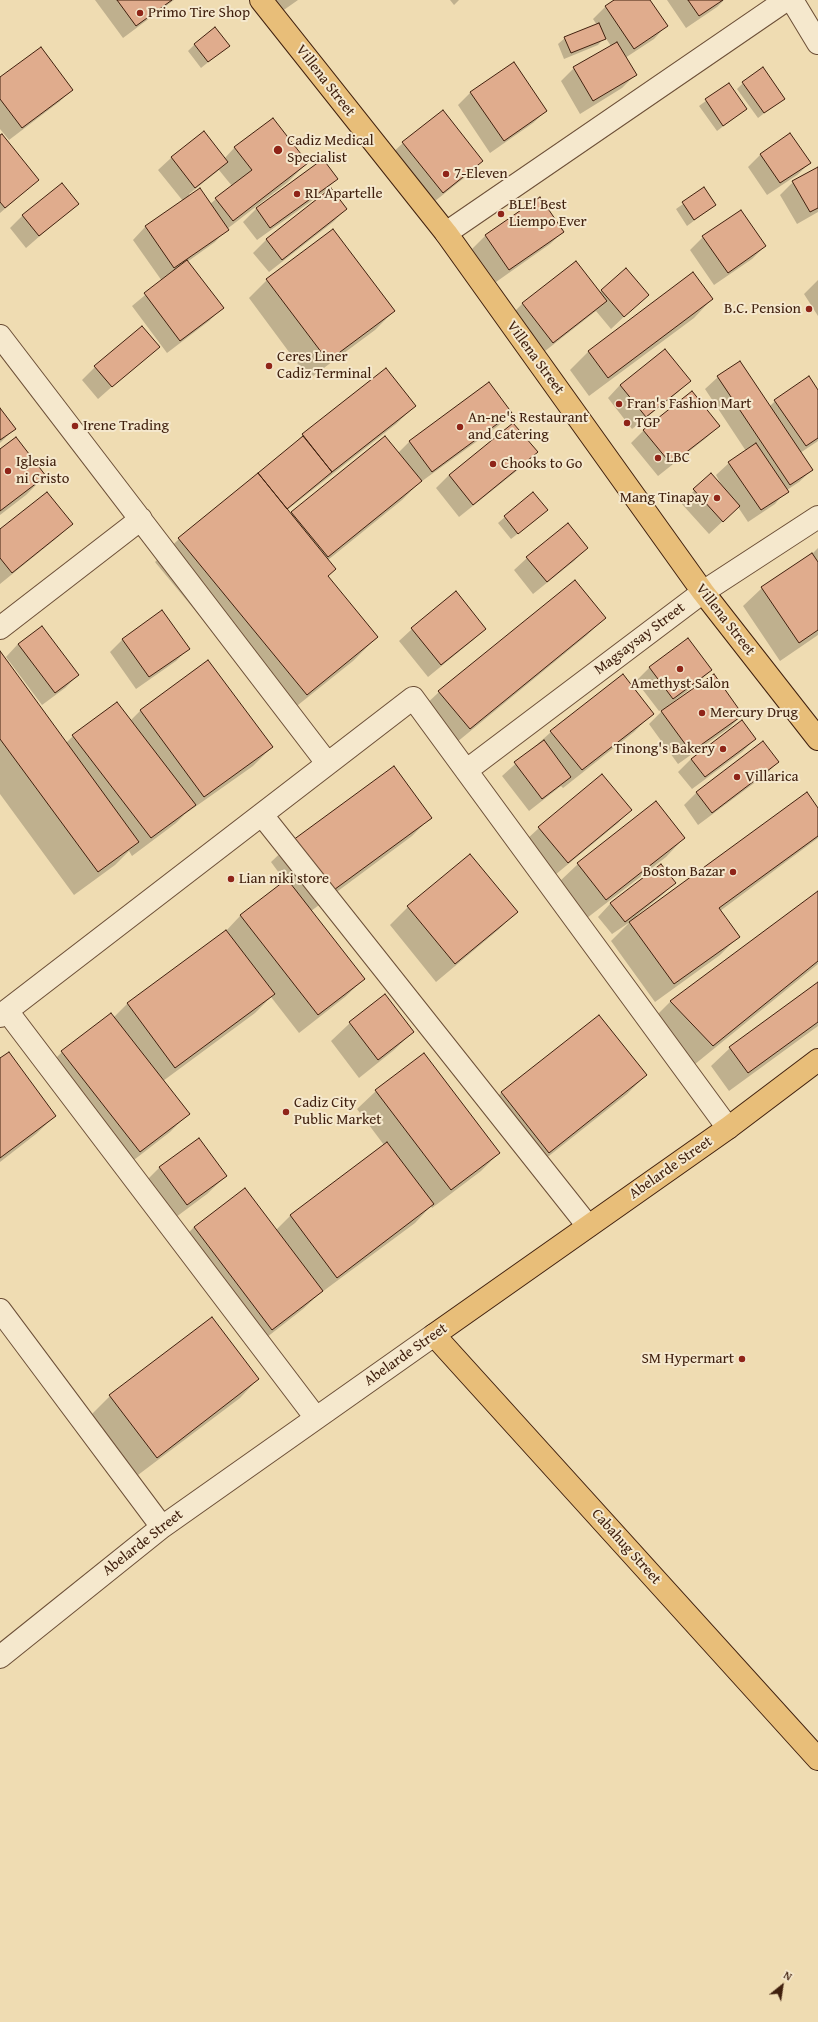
<!DOCTYPE html>
<style>
body{margin:0}
#map{position:relative;width:818px;height:2022px;overflow:hidden;background:#efdcb2;font-family:"Gentium Book Plus",serif}
canvas{display:block}
.north{position:absolute;left:762px;top:1966px;width:40px;height:40px;-webkit-text-stroke:3px #f5e8cd;paint-order:stroke;rotate:30deg;font-size:11px;font-weight:700;line-height:16px;text-align:center;color:#40200e}
.north::after{content:'';display:block;margin:auto;width:14px;height:18px;background:#40200e;clip-path:polygon(50% 0,100% 100%,50% 72%,0 100%)}
</style>
<div id="map">
<canvas width="818" height="2022"></canvas>
<div class="north">N</div>
</div>
<script>
const g = document.querySelector('canvas').getContext('2d');
g.lineJoin = 'round';
function paint(path, color) {
  g.fillStyle = color;
  g.fill(path, 'evenodd');
}
function shape(rows) {
  const path = new Path2D();
  for (const r of rows) {
    path.moveTo(r[0], r[1]);
    for (let i = 2; i < r.length; i += 2) path.lineTo(r[i], r[i + 1]);
  }
  return path;
}
function stroke(path, color, width, dash) {
  g.strokeStyle = color;
  g.lineWidth = width;
  g.lineCap = dash ? 'butt' : 'round';
  g.setLineDash(dash || []);
  g.stroke(path);
}
function label(font, color, halo, rows, align = 'center') {
  g.font = font + ' "Gentium Book Plus",serif';
  g.lineWidth = 4;
  g.setLineDash([]);
  g.textBaseline = 'middle';
  g.strokeStyle = halo;
  g.fillStyle = color;
  for (const [text, x, y, turn = 0] of rows) {
    g.save();
    g.translate(x, y);
    g.rotate((+turn || 0) * Math.PI / 180);
    g.textAlign = isNaN(turn) ? turn : align;
    if (halo) g.strokeText(text, 0, 0);
    g.fillText(text, 0, 0);
    g.restore();
  }
}
const shadow = shape([
 [95,0,174,0,123,38],
 [258,0,298,0,271,19],
 [450,0,459,0,454,5],
 [616,0,649,0,666,26,654,39,625,58,635,75,622,88,580,114,561,81,574,68,611,46,605,37,598,45,564,59,558,44,565,38,597,25,593,19,606,6],
 [667,0,724,0,717,7,686,28],
 [194,45,228,46,201,68,188,51],
 [0,79,72,90,59,102,9,140,0,129],
 [743,83,784,98,758,118,737,89],
 [729,84,746,109,717,131,699,106],
 [470,93,546,111,533,123,490,153,458,105],
 [203,132,224,159,235,147,307,163,288,182,227,229,215,242,187,262,222,308,209,321,167,353,132,306,162,281,133,240,145,227,183,201,158,170,171,158],
 [219,170,232,186,210,204,190,196,189,194],
 [0,136,38,180,0,213],
 [403,143,482,161,469,174,430,205,390,155],
 [761,154,810,163,797,175,767,195,748,167],
 [323,161,336,179,324,192,257,240,243,222,256,209],
 [818,168,818,212,797,224,780,195,793,182],
 [704,189,715,205,687,226,676,209],
 [330,190,346,209,333,222,269,272,253,253,266,240],
 [539,198,563,232,550,244,496,282,472,249,485,236],
 [77,204,26,248,10,228,23,215],
 [703,237,765,246,752,259,714,285,690,250],
 [576,263,599,293,625,270,647,295,611,329,596,311,540,355,509,317,522,304],
 [693,273,712,299,694,318,589,396,570,370,588,352],
 [267,280,394,311,375,330,309,379,249,298],
 [818,280,818,316,804,294],
 [158,346,98,399,82,380,95,367],
 [718,377,769,407,775,401,818,392,818,441,800,453,812,470,799,482,787,490,775,504,748,522,738,507,709,534,681,503,711,475,723,488,716,475,729,463,746,451,705,389],
 [689,381,677,393,632,429,608,398,620,385],
 [489,384,511,413,498,426,418,484,402,500,328,560,327,576,377,637,353,661,283,717,155,562,179,539,286,452,303,435,415,406,396,424,287,510,290,514,398,453,409,442],
 [0,409,14,429,0,443],
 [513,424,537,452,524,465,459,517,436,488,449,475],
 [719,426,706,438,658,476,631,443,644,430],
 [0,450,45,476,26,495,0,515],
 [533,493,540,516,511,539,498,523],
 [71,524,58,537,0,584,0,531],
 [587,548,574,561,533,594,514,570,527,558],
 [818,548,818,635,780,661,743,606,762,588,812,554],
 [162,612,188,649,176,661,136,689,110,652,122,640],
 [605,618,586,636,451,747,420,710,439,692],
 [412,629,485,629,472,641,428,677,399,641],
 [688,639,711,670,698,683,669,705,742,715,729,728,678,764,649,724,664,709,659,711,636,681,649,668],
 [18,644,78,675,65,688,42,705,6,657],
 [0,653,66,743,73,736,130,721,141,710,272,747,253,766,185,814,176,823,132,856,129,851,115,865,74,895,0,794],
 [653,713,634,732,563,788,561,786,529,811,502,776,551,732],
 [741,722,755,739,742,752,692,789,678,772,691,759],
 [778,762,765,775,698,825,684,805,697,792],
 [656,803,684,838,666,857,587,918,559,882,578,864],
 [818,809,818,838,720,911,739,936,720,955,655,1002,611,941,630,922,612,934,598,917,610,904,660,865,674,883,662,895,636,916,637,917],
 [630,810,618,823,555,875,526,840,539,828],
 [431,817,412,836,311,911,364,979,345,997,299,1033,271,997,255,1013,163,1081,189,1113,170,1132,121,1170,43,1071,62,1052,114,1017,127,1004,225,932,240,916,285,881,271,862,290,844],
 [818,892,818,964,689,1069,647,1025,671,1001],
 [408,907,517,912,498,930,436,982,390,925],
 [818,983,818,1026,729,1091,711,1066,730,1048],
 [385,996,413,1032,394,1050,359,1078,331,1041,350,1023],
 [0,1060,55,1116,36,1134,0,1162],
 [646,1075,627,1094,530,1171,483,1111,502,1092],
 [376,1091,499,1153,481,1171,432,1208,431,1206,415,1223,318,1295,303,1309,253,1348,176,1246,194,1227,276,1230,290,1216,384,1145,357,1109],
 [198,1139,226,1176,207,1194,168,1223,141,1186,159,1168],
 [211,1318,258,1379,240,1398,138,1475,91,1415,110,1396]
]);
const building = shape([
 [117,0,172,0,136,26,117,0],
 [614,0,650,0,668,26,634,49,605,6,614,0],
 [688,0,723,0,699,16,688,0],
 [599,23,606,39,571,53,564,37,599,23],
 [215,27,230,46,208,62,194,44,215,27],
 [617,42,637,75,593,101,573,67,617,42],
 [41,47,73,90,22,128,0,99,0,77,41,47],
 [514,62,547,111,504,141,470,92,514,62],
 [763,67,785,99,764,113,742,82,763,67],
 [729,83,747,109,723,126,705,99,729,83],
 [443,110,483,161,443,193,402,142,443,110],
 [273,118,308,163,233,221,215,198,252,170,234,147,273,118],
 [204,131,228,162,195,188,171,157,204,131],
 [790,133,811,163,780,183,760,154,790,133],
 [2,134,39,180,5,208,0,202,0,135,2,134],
 [323,159,338,179,270,228,256,208,323,159],
 [818,167,818,208,810,212,792,181,818,167],
 [62,183,79,204,39,236,22,215,62,183],
 [704,187,716,205,694,220,682,202,704,187],
 [200,188,229,230,174,268,145,226,200,188],
 [331,188,347,209,282,260,266,239,331,188],
 [540,197,564,232,509,270,485,235,540,197],
 [741,210,766,246,728,273,702,236,741,210],
 [333,229,395,311,328,361,266,279,333,229],
 [187,260,224,308,180,341,144,293,187,260],
 [576,261,607,301,553,343,522,303,576,261],
 [626,268,649,295,624,317,601,290,626,268],
 [693,272,713,299,608,378,588,351,693,272],
 [142,326,160,347,112,387,94,366,142,326],
 [665,349,691,381,646,417,620,385,665,349],
 [740,361,813,470,790,485,717,376,740,361],
 [386,368,416,406,332,472,302,434,386,368],
 [809,376,818,390,818,438,806,446,774,400,809,376],
 [489,382,512,413,432,472,409,441,489,382],
 [692,391,720,426,671,464,643,430,692,391],
 [0,408,16,429,0,440,0,408],
 [513,423,538,452,473,505,449,475,513,423],
 [303,436,332,472,287,509,258,473,303,436],
 [385,436,422,481,328,557,291,512,385,436],
 [16,437,46,476,0,511,0,449,16,437],
 [756,443,789,492,761,510,728,462,756,443],
 [258,473,336,569,328,576,378,637,307,695,178,538,258,473],
 [711,473,740,506,723,522,693,489,711,473],
 [47,492,73,524,12,573,0,558,0,529,47,492],
 [533,492,548,510,518,534,504,516,533,492],
 [568,523,588,548,547,582,526,557,568,523],
 [812,553,818,562,818,630,799,643,761,587,812,553],
 [575,580,606,618,470,729,438,691,575,580],
 [456,591,486,629,441,665,411,628,456,591],
 [162,610,190,649,149,677,122,639,162,610],
 [42,626,79,675,55,693,18,644,42,626],
 [688,638,712,670,673,699,649,667,688,638],
 [0,651,139,842,98,872,0,739,0,651],
 [208,660,273,747,204,797,140,710,208,660],
 [623,674,654,714,582,770,550,731,623,674],
 [714,674,743,715,691,752,661,711,714,674],
 [117,702,196,805,151,838,72,735,117,702],
 [742,720,756,739,705,777,691,759,742,720],
 [544,740,571,777,542,799,514,762,544,740],
 [763,741,779,762,712,813,696,792,763,741],
 [394,766,432,818,327,895,289,843,394,766],
 [602,774,632,810,568,863,538,827,602,774],
 [807,792,818,808,818,836,719,908,740,937,674,984,629,922,807,792],
 [656,801,685,838,606,900,577,863,656,801],
 [470,854,518,912,455,964,407,906,470,854],
 [661,864,676,883,625,922,610,903,661,864],
 [287,879,365,979,318,1015,240,915,287,879],
 [818,891,818,961,713,1046,670,1001,818,891],
 [226,930,275,994,175,1068,127,1003,226,930],
 [818,982,818,1022,748,1073,729,1047,818,982],
 [385,994,414,1032,378,1060,349,1022,385,994],
 [111,1013,190,1114,140,1152,61,1051,111,1013],
 [599,1015,647,1075,549,1153,501,1092,599,1015],
 [9,1052,56,1116,0,1158,0,1058,9,1052],
 [424,1053,500,1153,451,1190,375,1090,424,1053],
 [199,1138,227,1176,187,1205,159,1167,199,1138],
 [387,1142,434,1204,337,1278,290,1215,387,1142],
 [245,1188,323,1291,272,1330,194,1227,245,1188],
 [212,1317,259,1379,157,1458,109,1395,212,1317]
]);
const minor = shape([
 [792,0,818,43],
 [446,233,786,0],
 [0,336,327,763],
 [0,628,141,519],
 [467,770,703,592,818,517],
 [262,815,588,1226],
 [7,1011,316,1418],
 [0,1016,413,698,728,1128],
 [0,1310,162,1527],
 [0,1657,162,1527,434,1335]
]);
const major = shape([
 [261,0,446,233,703,592,818,739],
 [818,1060,728,1128,434,1335,818,1759]
]);
const markers = [
 [140,13,4,"#8f2418"],
 [278,150,5,"#8f2418"],
 [446,174,4,"#8f2418"],
 [297,194,4,"#8f2418"],
 [501,214,4,"#8f2418"],
 [809,309,4,"#8f2418"],
 [269,366,4,"#8f2418"],
 [619,404,4,"#8f2418"],
 [627,423,4,"#8f2418"],
 [75,426,4,"#8f2418"],
 [460,427,4,"#8f2418"],
 [658,458,4,"#8f2418"],
 [493,464,4,"#8f2418"],
 [8,471,4,"#8f2418"],
 [717,498,4,"#8f2418"],
 [680,669,4,"#8f2418"],
 [702,713,4,"#8f2418"],
 [723,749,4,"#8f2418"],
 [737,777,4,"#8f2418"],
 [733,872,4,"#8f2418"],
 [231,879,4,"#8f2418"],
 [286,1112,4,"#8f2418"],
 [742,1359,4,"#8f2418"]
];
const poiNames = [
 ["Primo Tire Shop",148,13],
 ["Cadiz Medical",287,141],
 ["Specialist",287,158],
 ["7-Eleven",454,174],
 ["RL Apartelle",305,194],
 ["BLE! Best",509,205],
 ["Liempo Ever",509,222],
 ["B.C. Pension",801,309,"right"],
 ["Ceres Liner",277,357],
 ["Cadiz Terminal",277,374],
 ["Fran's Fashion Mart",627,404],
 ["An-ne's Restaurant",468,418],
 ["and Catering",468,435],
 ["TGP",635,423],
 ["Irene Trading",83,426],
 ["LBC",666,458],
 ["Iglesia",16,462],
 ["ni Cristo",16,479],
 ["Chooks to Go",501,464],
 ["Mang Tinapay",709,498,"right"],
 ["Amethyst Salon",680,684,"center"],
 ["Mercury Drug",710,713],
 ["Tinong's Bakery",715,749,"right"],
 ["Villarica",745,777],
 ["Boston Bazar",725,872,"right"],
 ["Lian niki store",239,879],
 ["Cadiz City",294,1103],
 ["Public Market",294,1120],
 ["SM Hypermart",734,1359,"right"]
];
const streetNames = [
 ["Villena Street",325,81,52],
 ["Villena Street",535,358,54],
 ["Villena Street",725,620,52],
 ["Magsaysay Street",640,639,-37],
 ["Abelarde Street",671,1168,-35],
 ["Abelarde Street",406,1355,-35],
 ["Abelarde Street",143,1543,-38],
 ["Cabahug Street",626,1547,48]
];
paint(shadow, '#0003');
paint(building, '#e0ac8d');
stroke(building, '#40200e', 1);
stroke(minor, '#6c4f37', 24);
stroke(major, '#40200e', 24);
stroke(minor, '#f5e8cd', 22);
stroke(major, '#e8be79', 22);
for (const [x, y, r, color] of markers) {
  const dot = new Path2D();
  dot.arc(x, y, r, 0, 2 * Math.PI);
  g.fillStyle = color;
  g.fill(dot);
  stroke(dot, '#f5e8cd', 1.5);
}
label('15px', '#40200e', '#f5e8cd', poiNames, 'left');
label('15px', '#40200e', '#f5e8cd', streetNames);
</script>
